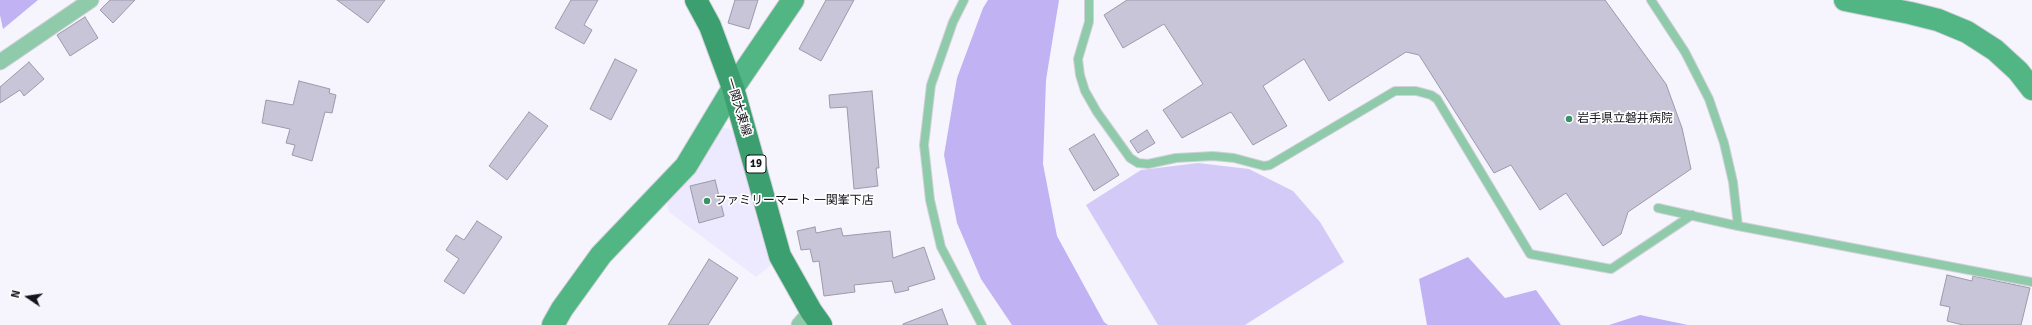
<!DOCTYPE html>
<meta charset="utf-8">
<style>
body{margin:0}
#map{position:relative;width:2032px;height:325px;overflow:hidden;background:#f6f5fd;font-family:Signika,sans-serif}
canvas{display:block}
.north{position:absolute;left:8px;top:277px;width:40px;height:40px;-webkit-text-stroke:3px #fff;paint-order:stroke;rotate:283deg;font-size:11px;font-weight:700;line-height:16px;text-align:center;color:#15141b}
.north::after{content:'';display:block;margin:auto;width:14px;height:18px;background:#15141b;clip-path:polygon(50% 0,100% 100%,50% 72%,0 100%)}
</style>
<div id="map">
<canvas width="2032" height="325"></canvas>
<div class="north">N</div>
</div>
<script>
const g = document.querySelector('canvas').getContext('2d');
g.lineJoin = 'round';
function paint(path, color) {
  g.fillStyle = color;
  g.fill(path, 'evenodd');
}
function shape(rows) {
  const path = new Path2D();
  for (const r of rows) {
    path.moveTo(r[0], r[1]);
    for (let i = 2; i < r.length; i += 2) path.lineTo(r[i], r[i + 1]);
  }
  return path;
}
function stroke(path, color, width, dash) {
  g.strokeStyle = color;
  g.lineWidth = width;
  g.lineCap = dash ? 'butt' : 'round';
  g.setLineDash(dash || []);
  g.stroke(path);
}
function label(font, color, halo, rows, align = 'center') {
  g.font = font + ' Signika,"Noto Sans JP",sans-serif';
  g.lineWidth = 3.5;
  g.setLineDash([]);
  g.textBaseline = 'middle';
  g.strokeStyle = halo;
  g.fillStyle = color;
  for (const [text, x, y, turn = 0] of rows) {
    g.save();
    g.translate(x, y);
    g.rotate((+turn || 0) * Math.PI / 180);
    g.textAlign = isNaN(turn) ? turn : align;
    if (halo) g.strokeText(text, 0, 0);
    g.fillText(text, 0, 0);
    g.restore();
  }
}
const built = shape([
 [721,127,737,131,754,210,771,265,756,277,669,212,667,201]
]);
const green = shape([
 [1198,163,1249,169,1293,191,1320,222,1344,262,1245,325,1158,325,1086,205,1141,170]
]);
const forest = shape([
 [0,0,38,0,3,29,0,15],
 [988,0,1059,0,1046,80,1043,164,1057,236,1104,322,1108,325,1012,325,981,279,957,223,944,155,957,78,983,8],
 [1468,257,1505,298,1536,290,1561,325,1427,325,1419,279],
 [1640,315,1688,325,1609,325]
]);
const building = shape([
 [110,0,135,0,113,23,100,10,110,0],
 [337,0,385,0,368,23,337,0],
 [571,0,598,0,584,25,592,30,584,44,555,28,571,0],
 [735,0,758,0,749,29,728,23,735,0],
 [826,0,854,0,821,61,799,49,826,0],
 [1127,0,1605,0,1666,84,1682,128,1691,169,1628,212,1621,234,1603,246,1566,193,1540,210,1511,165,1494,173,1419,55,1406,52,1329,101,1304,59,1263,86,1287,126,1253,145,1231,112,1182,138,1163,110,1203,84,1164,24,1123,48,1104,15,1127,0],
 [85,17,98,38,70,56,57,35,85,17],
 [615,59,637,70,611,120,590,109,615,59],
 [29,62,44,79,24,96,20,90,0,103,0,87,29,62],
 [299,81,330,89,329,93,336,95,332,113,325,112,312,161,292,155,295,145,286,143,290,129,262,123,266,100,293,105,299,81],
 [872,91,879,168,876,168,878,186,854,189,847,107,830,108,829,95,872,91],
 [529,112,548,126,507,180,489,166,529,112],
 [1147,130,1155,143,1138,153,1130,141,1147,130],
 [1094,134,1119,175,1094,191,1069,149,1094,134],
 [715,180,724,216,699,223,690,186,715,180],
 [477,221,502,237,464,294,444,281,459,259,446,250,456,235,464,240,477,221],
 [815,227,816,233,841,228,843,236,890,231,893,258,924,247,935,279,908,287,909,290,895,293,892,281,854,285,855,292,824,296,819,261,813,262,810,249,801,250,797,231,815,227],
 [709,259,738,278,708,325,668,325,709,259],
 [1947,275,1972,281,1973,276,2030,288,2021,325,1963,325,1947,321,1950,307,1940,305,1947,275],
 [942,309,948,325,903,325,903,324,942,309]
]);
const lane = shape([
 [964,0,953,22,931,85,924,145,930,200,941,247,982,325],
 [1089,0,1089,22,1078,59,1080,75,1085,91,1097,112,1130,158,1138,163,1148,164,1176,158,1213,156,1234,158,1264,166,1270,165,1395,91,1416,91,1431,95,1437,99,1530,254,1611,269,1692,215],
 [1651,0,1685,52,1709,99,1724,143,1733,182,1738,226,2032,282],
 [1658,208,1738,226]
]);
const street = shape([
 [0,62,91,0],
 [799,325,811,311]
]);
const secondary = shape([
 [1845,0,1910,13,1938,20,1967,32,1995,50,2018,71,2032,89],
 [553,325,562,309,601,255,686,166,733,88,793,0]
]);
const primary = shape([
 [696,0,710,26,733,88,780,256,811,311,821,325]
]);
const markers = [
 [1569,119,4,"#3a9368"],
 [707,201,4,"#3a9368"]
];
const shields = [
 [756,164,20]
];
const shieldNames = [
 ["19",756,164]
];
const streetNames = [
 ["一関大東線",738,107,73]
];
const poiNames = [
 ["岩手県立磐井病院",1577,119],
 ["ファミリーマート 一関峯下店",715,201]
];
paint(built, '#ede9ff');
paint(green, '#d3caf7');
paint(forest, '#c0b2f3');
paint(building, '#c8c5d8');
stroke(building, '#9c99ab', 1);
stroke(lane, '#d2d1d9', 10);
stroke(street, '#d2d1d9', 17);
stroke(secondary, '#d2d1d9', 24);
stroke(primary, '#d2d1d9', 24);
stroke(lane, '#8fcbaa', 8);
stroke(street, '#8fcbaa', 15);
stroke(secondary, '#52b584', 22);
stroke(primary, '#3b9f70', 22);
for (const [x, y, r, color] of markers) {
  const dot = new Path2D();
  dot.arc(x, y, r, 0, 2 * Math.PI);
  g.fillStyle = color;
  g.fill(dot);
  stroke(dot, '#fff', 1.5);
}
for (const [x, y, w] of shields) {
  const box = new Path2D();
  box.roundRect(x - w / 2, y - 9, w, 18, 3);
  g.fillStyle = '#fff';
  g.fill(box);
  stroke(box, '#15141b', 1);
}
label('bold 11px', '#15141b', null, shieldNames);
label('12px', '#15141b', '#fff', streetNames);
label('12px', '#15141b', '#fff', poiNames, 'left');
</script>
